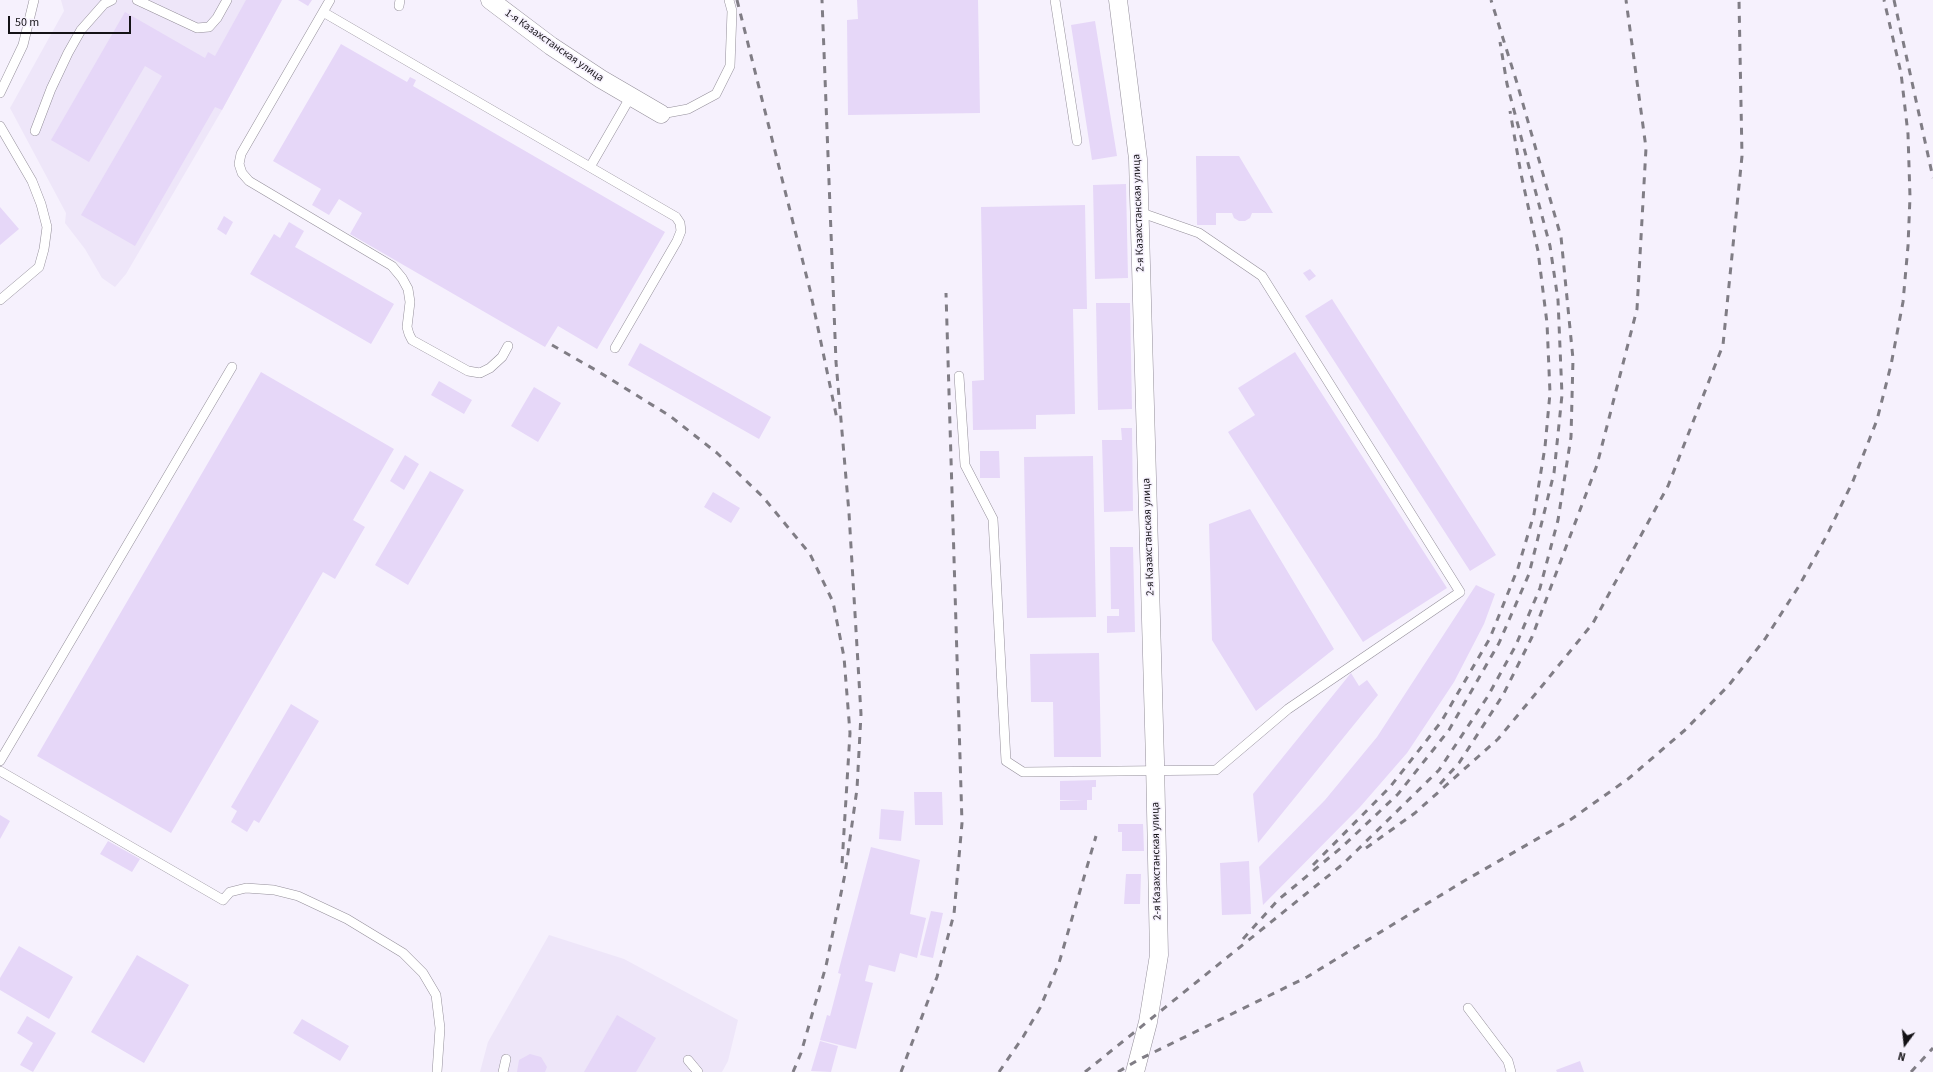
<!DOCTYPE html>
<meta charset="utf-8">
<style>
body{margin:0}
#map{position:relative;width:1933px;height:1072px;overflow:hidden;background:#f6f1fd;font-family:"Source Sans 3",sans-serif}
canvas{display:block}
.north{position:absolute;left:1885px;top:1024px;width:40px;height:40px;-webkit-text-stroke:3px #f6f1fd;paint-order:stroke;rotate:195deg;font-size:11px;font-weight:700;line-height:16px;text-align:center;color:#141216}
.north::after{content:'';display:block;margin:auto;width:14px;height:18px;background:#141216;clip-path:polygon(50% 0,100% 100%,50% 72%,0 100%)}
.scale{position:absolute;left:8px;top:16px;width:123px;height:18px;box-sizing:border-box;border:2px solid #141216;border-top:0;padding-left:5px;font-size:12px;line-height:14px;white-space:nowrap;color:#141216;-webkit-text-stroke:3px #f6f1fd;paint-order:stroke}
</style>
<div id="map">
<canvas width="1933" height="1072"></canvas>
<div class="north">N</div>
<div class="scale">50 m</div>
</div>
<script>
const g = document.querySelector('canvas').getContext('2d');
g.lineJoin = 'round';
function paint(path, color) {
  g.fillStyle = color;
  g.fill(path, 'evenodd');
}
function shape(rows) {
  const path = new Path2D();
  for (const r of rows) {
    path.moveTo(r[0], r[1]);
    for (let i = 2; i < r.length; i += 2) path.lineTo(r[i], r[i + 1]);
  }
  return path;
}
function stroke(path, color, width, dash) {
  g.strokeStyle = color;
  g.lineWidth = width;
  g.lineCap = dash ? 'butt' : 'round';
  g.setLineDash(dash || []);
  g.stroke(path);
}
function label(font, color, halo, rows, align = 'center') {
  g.font = font + ' "Source Sans 3",sans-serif';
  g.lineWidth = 3;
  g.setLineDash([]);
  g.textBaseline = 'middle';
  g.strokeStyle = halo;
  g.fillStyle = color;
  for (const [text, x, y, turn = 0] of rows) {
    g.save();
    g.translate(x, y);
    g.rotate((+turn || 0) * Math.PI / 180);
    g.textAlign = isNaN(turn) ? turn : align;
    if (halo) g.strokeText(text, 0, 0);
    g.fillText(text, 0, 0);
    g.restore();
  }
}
const built = shape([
 [61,0,282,0,222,110,126,274,115,287,102,278,85,249,65,223,66,213,10,108,64,11],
 [549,935,624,959,738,1020,728,1061,722,1072,480,1072,488,1042]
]);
const building = shape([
 [246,0,282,0,222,110,215,107,135,246,81,215,162,76,145,66,89,162,51,140,125,12,205,58,208,52,215,56],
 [298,0,312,0,308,6],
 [857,0,978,0,980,113,848,115,847,20,858,19],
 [1095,21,1117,156,1092,160,1071,25],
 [341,44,407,82,410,77,416,80,413,86,665,232,597,349,558,326,545,347,350,234,362,213,339,199,329,215,312,205,321,189,273,161],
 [1196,156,1239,156,1273,213,1252,213,1250,218,1245,221,1239,221,1234,218,1232,213,1216,213,1216,225,1197,225],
 [1126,184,1128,278,1095,279,1093,185],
 [1085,205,1087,309,1073,309,1075,414,1036,415,1036,429,973,430,972,381,984,380,981,207],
 [0,207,19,229,0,245],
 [224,216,233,222,226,235,217,229],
 [289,222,304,231,295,247,394,304,371,344,250,274,274,234,280,238],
 [1310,269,1316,276,1309,281,1303,273],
 [1332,299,1496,555,1470,571,1305,316],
 [1096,303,1130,303,1132,409,1098,410],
 [640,343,771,417,759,439,628,365],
 [1295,352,1447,588,1363,642,1228,432,1255,415,1238,388],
 [261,372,394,449,353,520,365,527,335,579,323,572,171,833,37,756],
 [439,381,472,400,464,414,431,395],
 [534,387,561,403,538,442,511,426],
 [1121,428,1132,428,1133,511,1104,512,1102,440,1122,440],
 [980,451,999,451,1000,478,980,478],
 [405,455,419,464,404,490,390,481],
 [1093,456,1096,617,1027,618,1024,457],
 [430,471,464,490,408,585,375,565],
 [713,492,740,508,731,523,704,507],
 [1250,509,1334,649,1256,711,1212,640,1209,524],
 [1110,547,1133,547,1135,632,1107,633,1107,616,1119,616,1119,609,1111,609],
 [1476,585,1495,594,1484,624,1454,682,1407,753,1360,807,1263,905,1259,867,1325,800,1377,737],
 [1099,653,1101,757,1054,757,1053,702,1031,702,1030,654],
 [1351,673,1359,686,1367,680,1378,695,1258,843,1253,794],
 [291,704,319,721,259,823,254,820,247,832,231,822,237,811,231,807],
 [1096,780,1096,787,1092,787,1092,800,1087,800,1087,810,1060,810,1060,801,1084,800,1060,800,1060,781],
 [914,792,942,792,943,825,915,825],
 [881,809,904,811,901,841,879,839],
 [0,815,10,821,0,839],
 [1118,824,1143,824,1144,851,1122,851,1122,832,1118,832],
 [108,841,140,859,132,872,100,854],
 [871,847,920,860,910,914,926,918,917,958,900,953,895,972,869,965,865,981,873,983,856,1049,820,1040,827,1015,830,1016,841,974,838,973],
 [1249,861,1251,914,1222,915,1220,863],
 [1126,874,1141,874,1140,904,1124,904],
 [931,911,943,913,933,958,920,955],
 [19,946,73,977,49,1019,0,990,0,978],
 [137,955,189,985,144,1063,91,1032],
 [617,1015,656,1038,636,1072,584,1072],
 [27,1016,56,1033,33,1072,20,1065,33,1043,17,1033],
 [302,1019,349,1046,340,1061,293,1033],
 [820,1041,838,1046,831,1072,811,1071],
 [530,1054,541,1057,547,1067,545,1072,517,1072,519,1060],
 [1580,1061,1584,1072,1557,1072,1556,1070]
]);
const lane = shape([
 [137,0,197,28,209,27,217,18,227,0],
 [330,0,241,154,239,164,242,173,249,181,392,266,402,278,408,289,410,302,407,327,409,334,412,340,468,371,480,373,490,368,502,357,508,346],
 [1055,0,1077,141],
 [399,6,400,0],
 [323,12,676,217,680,223,681,231,677,241,615,348],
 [0,93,23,45,34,0],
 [661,114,688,109,716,94,730,66,732,11,729,0],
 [0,126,32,181,41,204,47,227,44,249,39,267,0,300],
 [35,131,51,89,68,53,81,30,104,4,112,0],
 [590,167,631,96],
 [959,376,965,465,993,519,1006,761,1023,772,1216,770,1288,709,1460,592,1262,276,1199,233,1139,212],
 [0,761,232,367],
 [0,771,223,900,230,892,246,888,274,890,298,896,347,919,403,953,423,973,436,995,440,1028,437,1072],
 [1468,1008,1508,1061,1511,1072],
 [688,1060,698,1072],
 [503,1072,506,1059]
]);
const street = shape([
 [490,0,551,46,601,79,661,114],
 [1118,0,1138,159,1155,761,1159,955,1148,1022,1135,1072]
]);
const rail = shape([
 [737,0,810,290,837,419],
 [1894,0,1933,178],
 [552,345,599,372,670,416,717,453,763,497,810,554,833,602,844,657,850,733,842,864],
 [1440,784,1459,763,1503,695,1532,637,1597,465,1637,309,1646,148,1626,0],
 [1366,848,1415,813,1498,739,1542,686,1593,623,1668,486,1723,345,1742,156,1739,0],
 [1313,865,1390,787,1441,722,1490,638,1518,568,1534,514,1545,447,1550,393,1547,323,1538,251,1521,174,1510,111],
 [1243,939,1278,900,1342,847,1398,794,1449,730,1499,643,1529,574,1554,473,1562,395,1558,300,1550,246,1507,84,1500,42],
 [793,1072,801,1053,826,966,845,874,857,789,861,714,849,513,836,362,822,0],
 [901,1072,937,977,954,914,962,823,946,293],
 [999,1072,1023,1037,1040,1008,1059,963,1096,836],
 [1085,1072,1343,864,1439,770,1488,696,1516,645,1540,588,1558,520,1571,437,1573,359,1561,237,1517,83,1491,0],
 [1118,1072,1138,1060,1307,977,1464,881,1570,820,1628,779,1685,730,1729,685,1765,639,1799,586,1826,537,1853,481,1877,420,1891,365,1903,302,1908,246,1910,197,1908,134,1901,73,1884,0],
 [1911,1072,1933,1048]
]);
const streetNames = [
 ["1-я Казахстанская улица",554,46,35],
 ["2-я Казахстанская улица",1139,213,-92],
 ["2-я Казахстанская улица",1149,537,-92],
 ["2-я Казахстанская улица",1157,861,-91]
];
paint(built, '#eee6f9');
paint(building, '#e6d7f8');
stroke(lane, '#948f9a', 10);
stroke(street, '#948f9a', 19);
stroke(lane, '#fff', 9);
stroke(street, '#fff', 18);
stroke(rail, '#807d85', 3, [7, 7]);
label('11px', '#141216', '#f6f1fd', streetNames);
</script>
